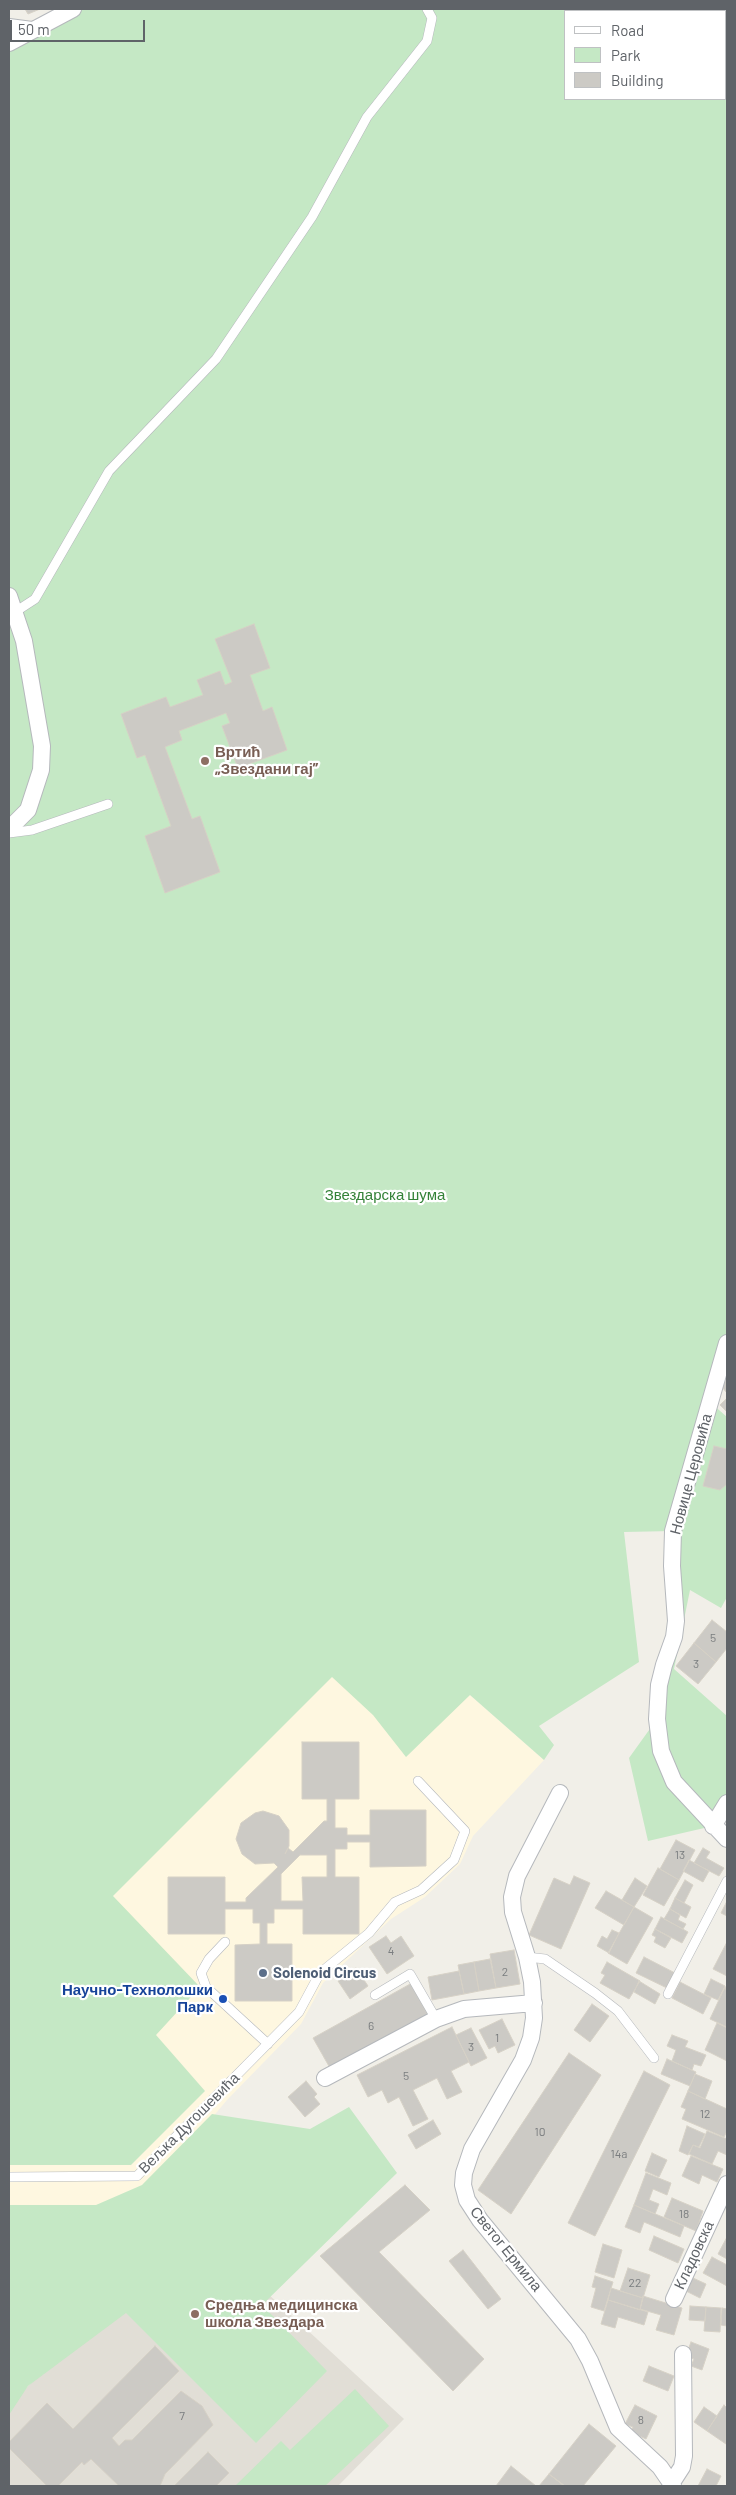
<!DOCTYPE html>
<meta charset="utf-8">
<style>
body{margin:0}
#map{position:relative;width:736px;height:2495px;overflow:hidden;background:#f1efe8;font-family:Barlow,sans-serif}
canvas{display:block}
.frame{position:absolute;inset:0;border:10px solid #5f6368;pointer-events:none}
.legend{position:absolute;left:564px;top:10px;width:162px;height:90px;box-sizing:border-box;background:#fff;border:1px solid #bfc1c3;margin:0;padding:6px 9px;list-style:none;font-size:15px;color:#5f6368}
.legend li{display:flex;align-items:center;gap:10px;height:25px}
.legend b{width:25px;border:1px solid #bfc1c3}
.scale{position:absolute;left:10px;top:20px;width:135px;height:22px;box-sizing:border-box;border:2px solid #5f6368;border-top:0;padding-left:6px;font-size:15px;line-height:18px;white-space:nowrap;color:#5f6368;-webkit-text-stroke:4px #fff;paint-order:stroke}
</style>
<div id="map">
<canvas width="736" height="2495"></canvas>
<div class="frame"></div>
<ul class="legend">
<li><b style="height:6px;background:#fff"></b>Road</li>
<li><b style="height:14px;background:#c5e8c5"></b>Park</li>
<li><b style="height:14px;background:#cccac5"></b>Building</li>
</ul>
<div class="scale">50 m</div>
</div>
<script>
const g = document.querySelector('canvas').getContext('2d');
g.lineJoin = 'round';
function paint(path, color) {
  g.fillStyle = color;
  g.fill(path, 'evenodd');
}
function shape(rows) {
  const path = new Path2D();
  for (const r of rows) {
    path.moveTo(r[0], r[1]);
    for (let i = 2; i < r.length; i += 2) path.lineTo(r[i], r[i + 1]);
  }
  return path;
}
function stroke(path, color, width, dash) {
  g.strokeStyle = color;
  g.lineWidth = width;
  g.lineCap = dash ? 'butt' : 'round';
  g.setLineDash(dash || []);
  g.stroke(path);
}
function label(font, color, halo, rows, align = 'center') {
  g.font = font + ' Barlow,sans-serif';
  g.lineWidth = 4.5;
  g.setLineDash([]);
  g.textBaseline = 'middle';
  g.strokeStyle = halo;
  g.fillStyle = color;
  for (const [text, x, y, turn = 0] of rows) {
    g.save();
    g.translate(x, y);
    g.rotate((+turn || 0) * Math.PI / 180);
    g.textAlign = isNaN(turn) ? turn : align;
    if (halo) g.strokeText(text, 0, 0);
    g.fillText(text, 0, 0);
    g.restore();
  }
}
const commercial = shape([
 [294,1643,470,1695,544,1760,473,1836,460,1864,425,1897,391,1919,323,1983,301,2024,227,2100,160,2180,132,2208,9,2206,9,2001]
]);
const education = shape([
 [192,2224,404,2419,338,2486,9,2486,9,2405]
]);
const green = shape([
 [77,9,727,9,727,1346,711,1403,727,1417,727,1597,721,1608,690,1590,674,1669,727,1716,727,1803,713,1826,648,1841,629,1758,657,1719,676,1625,673,1531,624,1532,639,1662,539,1726,554,1745,544,1760,470,1695,406,1757,373,1715,332,1677,113,1896,200,1987,156,2035,205,2091,131,2165,9,2165,9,42],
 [565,11,725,11,725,99,565,99],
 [349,2107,397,2173,262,2305,327,2371,256,2443,126,2313,28,2386,9,2415,9,2205,96,2205,142,2185,212,2114,310,2129],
 [355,2389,389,2426,325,2486,235,2486,281,2441,290,2450]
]);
const building = shape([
 [25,9,40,9,28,14,25,9],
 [254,624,270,668,250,675,263,711,272,707,287,750,238,768,222,726,230,723,226,713,179,731,182,740,165,747,192,819,200,816,220,872,165,893,145,836,171,826,145,755,137,758,121,714,166,697,170,707,203,695,197,680,220,671,225,685,232,682,215,639,254,624],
 [727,1379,727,1393,721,1386,727,1379],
 [727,1398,727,1412,720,1405,727,1398],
 [714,1446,727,1449,727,1484,720,1490,703,1486,714,1446],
 [712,1620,727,1632,727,1648,716,1662,694,1643,712,1620],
 [694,1643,716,1662,698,1684,676,1666,694,1643],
 [302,1742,359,1742,359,1799,335,1799,335,1828,347,1828,347,1835,370,1835,370,1810,426,1810,426,1866,370,1867,370,1842,347,1842,347,1849,335,1849,335,1877,359,1877,359,1934,303,1934,303,1909,274,1909,274,1923,267,1923,267,1944,292,1944,292,2001,235,2001,235,1945,260,1944,260,1923,253,1923,253,1909,225,1909,225,1934,168,1934,168,1877,225,1877,225,1902,246,1902,246,1898,278,1867,274,1863,255,1864,242,1854,236,1839,241,1823,255,1813,263,1811,279,1816,289,1830,289,1846,285,1854,288,1848,293,1852,324,1821,327,1821,327,1799,302,1799,302,1742],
 [300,1855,327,1855,327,1877,302,1877,303,1901,281,1901,281,1874,300,1855],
 [676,1840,695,1850,679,1880,660,1869,676,1840],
 [703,1848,710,1852,706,1858,724,1868,719,1876,694,1863,703,1848],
 [689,1860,709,1871,703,1882,683,1871,689,1860],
 [658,1868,679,1880,664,1906,643,1895,658,1868],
 [574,1876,590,1883,561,1949,529,1935,554,1878,570,1885,574,1876],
 [635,1878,647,1886,634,1907,622,1900,635,1878],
 [685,1880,693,1885,684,1903,675,1898,685,1880],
 [606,1891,634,1907,624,1925,595,1908,606,1891],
 [675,1898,691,1907,686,1918,670,1909,675,1898],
 [727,1901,727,1916,721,1913,727,1901],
 [634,1907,653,1918,627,1964,608,1953,634,1907],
 [670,1909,680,1915,678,1920,686,1924,683,1929,664,1919,670,1909],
 [661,1917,688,1932,682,1943,655,1929,661,1917],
 [655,1929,671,1938,665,1948,654,1942,656,1937,652,1935,655,1929],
 [612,1930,619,1933,609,1953,597,1946,602,1936,607,1939,612,1930],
 [386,1936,391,1943,401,1936,414,1956,387,1974,369,1947,386,1936],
 [727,1942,727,1976,713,1969,727,1942],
 [514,1950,520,1984,496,1988,490,1954,514,1950],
 [644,1957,675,1973,667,1988,636,1973,644,1957],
 [490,1959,496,1988,479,1991,474,1962,490,1959],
 [474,1962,479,1991,464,1994,458,1965,474,1962],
 [607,1962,640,1981,629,1999,600,1983,605,1975,601,1973,607,1962],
 [356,1968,368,1986,350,1999,338,1981,356,1968],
 [459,1971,464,1994,432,2000,428,1977,459,1971],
 [711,1979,725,1986,718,2000,704,1994,711,1979],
 [639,1981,660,1994,655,2004,634,1992,639,1981],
 [680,1982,711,1998,703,2014,672,1998,680,1982],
 [412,1983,428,2014,330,2068,313,2038,412,1983],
 [725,1987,727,1992,727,2027,710,2019,725,1987],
 [592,2004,609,2016,590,2042,574,2030,592,2004],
 [502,2019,515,2045,498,2053,495,2046,489,2049,479,2030,502,2019],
 [717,2023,727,2028,727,2061,705,2050,717,2023],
 [452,2027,469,2062,451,2071,462,2092,447,2099,437,2078,413,2090,428,2119,413,2126,399,2097,388,2103,382,2090,368,2097,357,2075,452,2027],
 [471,2028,487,2058,471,2066,456,2035,471,2028],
 [672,2035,688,2041,685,2047,706,2055,701,2066,694,2064,692,2070,672,2061,676,2050,667,2046,672,2035],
 [569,2053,601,2075,511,2214,478,2190,569,2053],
 [667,2059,696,2072,690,2086,661,2074,667,2059],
 [644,2071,670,2085,595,2236,568,2223,644,2071],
 [695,2074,712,2081,705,2099,688,2091,695,2074],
 [306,2081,317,2094,314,2097,320,2104,305,2117,288,2097,306,2081],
 [688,2091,727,2109,727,2131,724,2137,682,2119,686,2109,681,2107,688,2091],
 [433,2120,441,2134,416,2149,408,2135,433,2120],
 [687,2126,705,2134,699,2147,693,2145,688,2155,679,2151,687,2126],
 [707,2131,727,2139,727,2155,718,2151,712,2164,689,2154,693,2145,700,2148,707,2131],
 [652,2153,667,2160,659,2177,645,2171,652,2153],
 [691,2156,723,2169,717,2182,702,2175,699,2184,682,2176,691,2156],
 [646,2173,671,2183,667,2195,653,2189,649,2200,659,2204,655,2214,634,2205,646,2173],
 [405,2185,430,2210,379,2252,484,2359,453,2391,320,2256,405,2185],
 [672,2198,703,2211,696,2231,664,2217,672,2198],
 [634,2205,684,2226,680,2237,644,2222,640,2233,625,2227,634,2205],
 [654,2236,684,2249,678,2263,649,2250,654,2236],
 [727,2237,727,2259,718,2254,727,2237],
 [603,2244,622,2250,614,2278,595,2272,603,2244],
 [463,2250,501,2299,488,2309,449,2261,463,2250],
 [712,2257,727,2265,727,2286,703,2273,712,2257],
 [628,2268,650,2275,643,2298,620,2291,628,2268],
 [595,2276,613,2282,604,2311,591,2307,596,2288,592,2287,595,2276],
 [693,2278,706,2284,700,2298,686,2291,693,2278],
 [611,2288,643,2298,640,2310,608,2300,611,2288],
 [643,2296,682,2308,674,2335,656,2330,661,2315,640,2309,643,2296],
 [608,2300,648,2312,644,2325,618,2317,615,2328,601,2324,608,2300],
 [690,2306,706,2307,705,2321,689,2320,690,2306],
 [706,2307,721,2308,720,2332,704,2331,706,2307],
 [722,2308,727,2309,727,2326,721,2325,722,2308],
 [691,2342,709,2349,702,2370,691,2366,694,2359,686,2356,691,2342],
 [155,2346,179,2371,112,2438,119,2446,125,2440,132,2440,181,2391,202,2406,213,2425,165,2474,160,2486,119,2486,91,2459,84,2465,82,2462,58,2486,47,2486,9,2448,9,2442,47,2403,73,2429,155,2346],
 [649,2366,674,2376,668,2391,643,2381,649,2366],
 [635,2405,657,2416,646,2439,631,2432,633,2427,625,2424,635,2405],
 [724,2405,727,2408,726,2444,707,2431,724,2405],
 [704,2407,717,2416,707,2431,694,2422,704,2407],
 [589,2424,616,2446,583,2486,565,2486,549,2474,589,2424],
 [208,2452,229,2473,216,2486,174,2486,208,2452],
 [511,2466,536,2486,496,2486,511,2466],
 [707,2469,721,2476,716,2486,698,2486,707,2469],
 [549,2474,564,2486,539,2486,549,2474]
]);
const service = shape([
 [15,612,35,599,109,471,216,359,312,217,367,117,427,41,432,18,427,9],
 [9,833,32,830,108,804],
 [225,1942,209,1959,201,1973,206,1987,268,2044],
 [527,1957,545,1959,595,1993,618,2011,654,2058],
 [668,1994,727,1881],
 [375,1995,410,1974,436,2019],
 [9,2177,137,2176,299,2012,320,1973,369,1933,395,1902,421,1890,454,1860,465,1831,418,1781]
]);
const minor = shape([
 [9,27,32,30],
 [9,43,73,9],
 [9,596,24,641,42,746,41,770,28,810,9,829],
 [727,1343,673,1531,672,1566,676,1621,674,1637,664,1665,659,1685,657,1719,661,1751,674,1782,727,1839],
 [560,1793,517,1876,512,1897,513,1912,527,1957,532,1982,534,2018,531,2038,523,2060,472,2149,464,2173,463,2185,467,2200,480,2220,578,2339,590,2361,618,2428,660,2467,673,2486],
 [713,1826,727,1803],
 [325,2078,436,2019,464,2009,534,2003],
 [674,2299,727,2184],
 [671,2484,682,2467,684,2456,683,2354]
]);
const markers = [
 [205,761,5,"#8d6e63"],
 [263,1973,5,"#5c6f8a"],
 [223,1999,5,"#1a4fb4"],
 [195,2314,5,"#8d6e63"]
];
const numberNames = [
 ["5",713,1638],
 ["3",696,1664],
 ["13",680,1855],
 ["4",391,1951],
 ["2",505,1972],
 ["6",371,2026],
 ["1",497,2038],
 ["3",471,2047],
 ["5",406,2076],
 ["12",705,2114],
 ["10",540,2132],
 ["14a",619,2154],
 ["18",684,2214],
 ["22",635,2283],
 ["7",182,2416],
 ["8",641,2420]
];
const educationNames = [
 ["Вртић",215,752],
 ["„Звездани гај”",215,769],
 ["Средња медицинска",205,2305],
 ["школа Звездара",205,2322]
];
const parkNames = [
 ["Звездарска шума",385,1195]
];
const streetNames = [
 ["Новице Церовића",691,1474,-75],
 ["Вељка Дугошевића",189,2123,-45],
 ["Светог Ермила",506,2249,51],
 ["Кладовска",694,2255,-65]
];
const serviceNames = [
 ["Solenoid Circus",273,1973]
];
const transitNames = [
 ["Научно-Технолошки",213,1990],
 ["Парк",213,2007]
];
paint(commercial, '#fef7e0');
paint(education, '#e1ded6');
paint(green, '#c5e8c5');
paint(building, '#cccac5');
stroke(building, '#d6d1c6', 1);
stroke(service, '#b5b8bc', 10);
stroke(minor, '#b5b8bc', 18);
stroke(service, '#fff', 9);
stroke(minor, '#fff', 16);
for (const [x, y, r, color] of markers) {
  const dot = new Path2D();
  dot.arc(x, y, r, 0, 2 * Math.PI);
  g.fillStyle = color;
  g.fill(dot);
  stroke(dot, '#fff', 2);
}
label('12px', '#7a7d7f', null, numberNames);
label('bold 15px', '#785e54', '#fff', educationNames, 'left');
label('15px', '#348238', '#fff', parkNames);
label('15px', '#5f6368', '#fff', streetNames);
label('bold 15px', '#4e5e75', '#fff', serviceNames, 'left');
label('bold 15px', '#164399', '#fff', transitNames, 'right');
</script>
